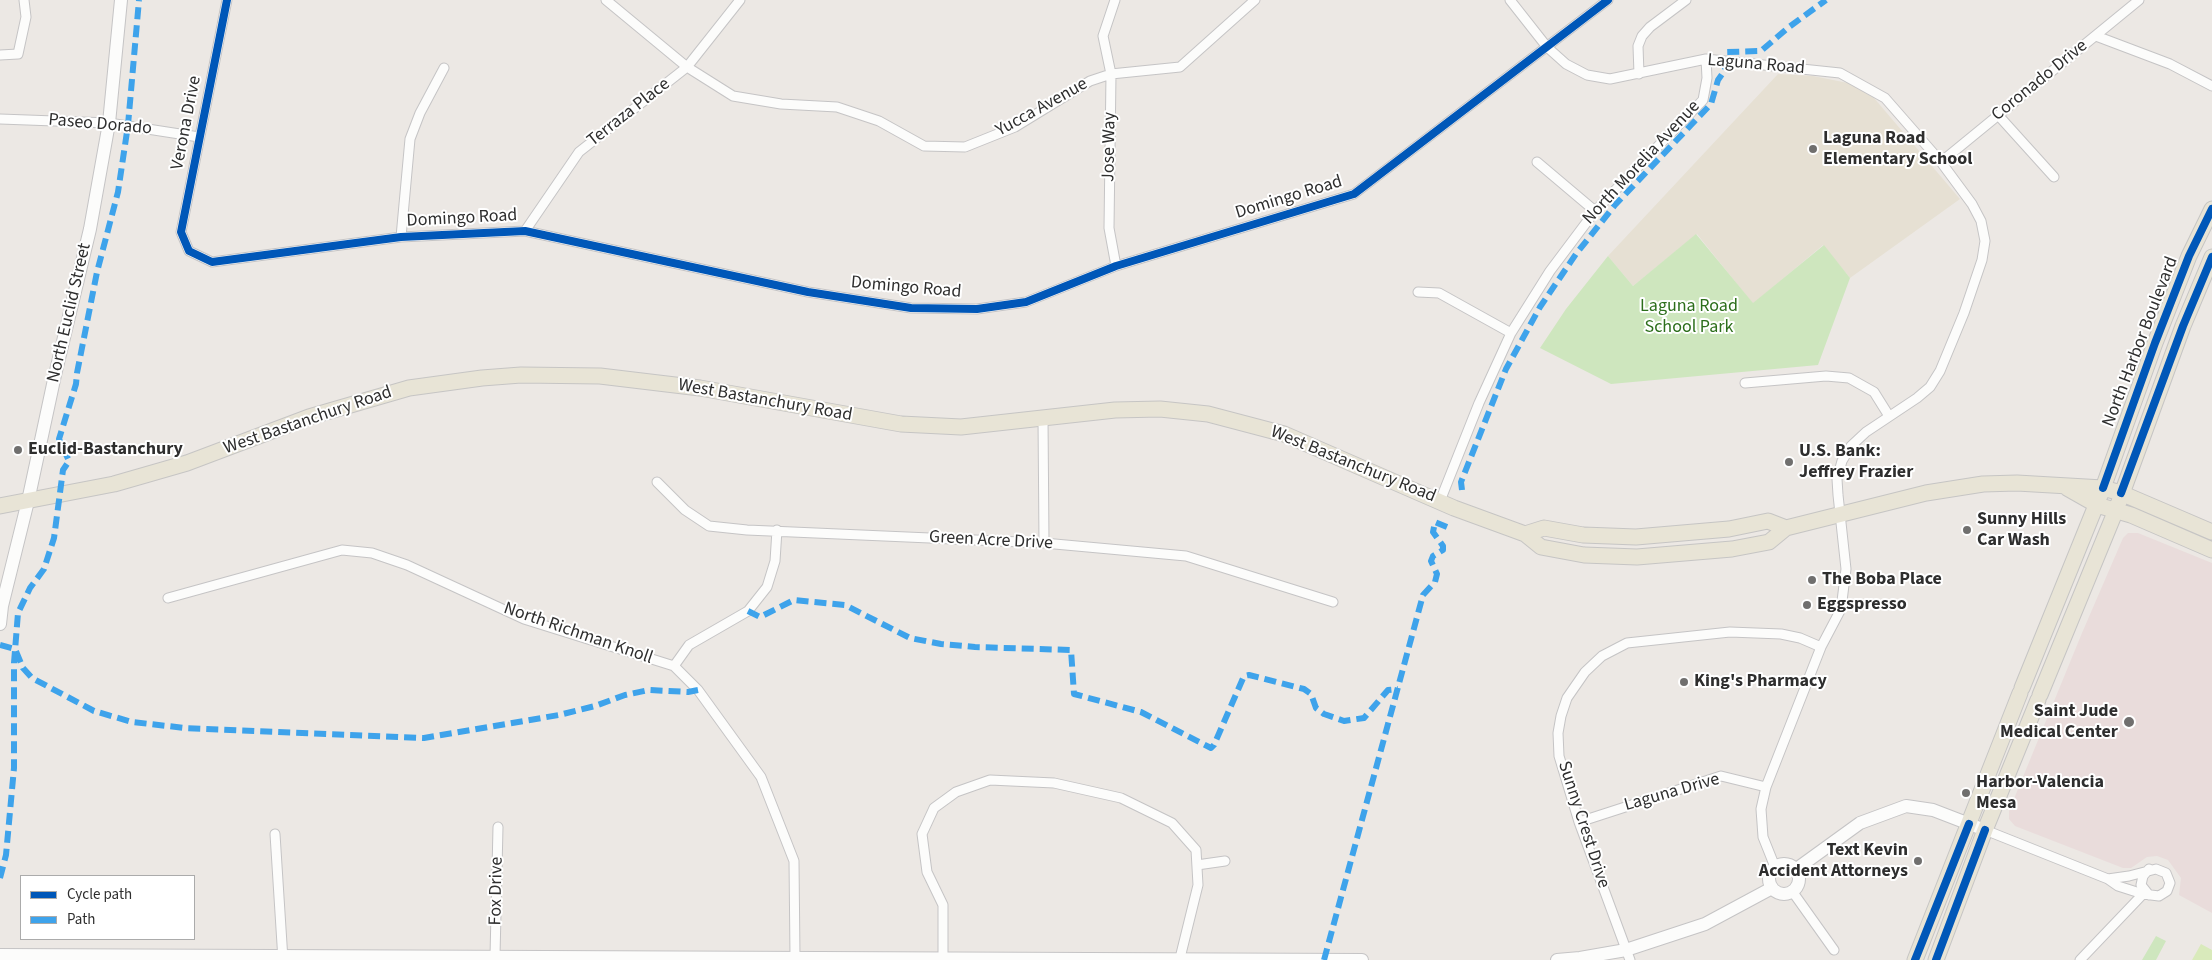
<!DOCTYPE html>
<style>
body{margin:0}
#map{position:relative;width:2212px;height:960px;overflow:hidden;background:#ece8e4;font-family:"Source Sans 3",sans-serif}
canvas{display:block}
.legend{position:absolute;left:20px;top:875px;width:175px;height:65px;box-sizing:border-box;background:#fff;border:1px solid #ababab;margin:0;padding:6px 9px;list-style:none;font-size:15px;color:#2e2e2e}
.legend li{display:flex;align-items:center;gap:10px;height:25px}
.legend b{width:25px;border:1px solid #ababab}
</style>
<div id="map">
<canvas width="2212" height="960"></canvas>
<ul class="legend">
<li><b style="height:6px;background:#0057b8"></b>Cycle path</li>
<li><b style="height:6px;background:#3ea3eb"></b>Path</li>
</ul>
</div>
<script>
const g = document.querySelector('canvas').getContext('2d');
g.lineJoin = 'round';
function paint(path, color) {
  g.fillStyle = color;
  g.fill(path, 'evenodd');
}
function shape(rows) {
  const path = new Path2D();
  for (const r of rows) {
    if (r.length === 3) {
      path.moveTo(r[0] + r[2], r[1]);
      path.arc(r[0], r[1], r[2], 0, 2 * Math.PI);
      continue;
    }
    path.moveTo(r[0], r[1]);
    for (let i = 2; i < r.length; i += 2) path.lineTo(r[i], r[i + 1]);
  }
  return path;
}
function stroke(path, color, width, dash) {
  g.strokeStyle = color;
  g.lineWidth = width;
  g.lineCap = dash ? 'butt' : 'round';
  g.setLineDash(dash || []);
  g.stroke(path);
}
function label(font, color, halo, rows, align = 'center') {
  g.font = font + ' "Source Sans 3",sans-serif';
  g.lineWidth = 4;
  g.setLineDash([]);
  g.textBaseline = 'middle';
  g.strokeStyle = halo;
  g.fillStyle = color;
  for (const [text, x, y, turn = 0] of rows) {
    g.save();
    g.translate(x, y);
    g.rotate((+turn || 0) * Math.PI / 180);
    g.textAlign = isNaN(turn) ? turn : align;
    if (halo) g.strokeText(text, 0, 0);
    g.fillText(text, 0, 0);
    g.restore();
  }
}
const education = shape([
 [1778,74,1813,76,1848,83,1874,98,1960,199,1850,278,1823,245,1753,304,1697,234,1633,286,1608,256]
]);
const medical = shape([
 [2128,533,2138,533,2212,563,2212,913,2179,895,2181,878,2168,860,2157,856,2147,857,2131,868,2123,868,2015,826,2009,819,2009,811,2082,633,2123,538]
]);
const green = shape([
 [1696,234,1753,303,1824,245,1850,278,1818,365,1611,384,1540,348,1566,309,1608,256,1633,286],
 [2156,936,2166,941,2156,960,2142,960]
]);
const pitch = shape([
 [2201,944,2212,950,2212,960,2192,960]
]);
const street = shape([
 [227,0,181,232,189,251,212,262,401,237,525,231,808,292,911,308,977,309,1026,302,1116,266,1354,194,1608,0],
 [606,0,687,67,733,96,781,104,837,107,879,121,924,146,965,147,1015,127,1090,81,1111,74,1180,67,1255,0],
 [1115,0,1103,36,1111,74,1109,228,1116,266],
 [1510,0,1547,47,1566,64,1587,75,1610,79,1706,59,1840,73,1885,98,1941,162,1972,204,1981,221,1985,241,1982,260,1964,313,1940,371,1930,387,1917,398,1866,432,1851,446,1842,461,1837,479,1838,495,1846,569,1841,609,1821,647,1766,787,1761,809,1763,837,1775,867],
 [2096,36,2170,64,2212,86],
 [0,55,18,54,26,17,24,0],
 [1639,74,1638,46,1642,36,1650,27,1686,0],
 [1998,115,2054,177],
 [0,119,109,123,199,137],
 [1537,162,1595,211],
 [1941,162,2139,0],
 [525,231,579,152,687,67,740,0],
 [401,237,410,139,420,113,444,68],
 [1418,292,1439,293,1511,333],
 [1745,383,1826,376,1849,378,1874,392,1889,416],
 [1043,418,1044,543],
 [657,482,685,510,709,526,747,530,1044,543,1186,556,1333,602],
 [1440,501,1479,403,1511,333,1550,271,1595,211,1703,100,1707,78,1706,59],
 [168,598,342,550,372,553,407,565,524,619,674,666,698,690,761,777,794,861,795,957],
 [674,666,689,645,748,611,767,587,775,561,777,530],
 [1579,822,1721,776,1766,787],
 [1985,830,2108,879,2118,886,2143,894,2159,896,2167,891,2170,883,2166,873,2156,869,2129,876,2108,879],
 [275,834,283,960],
 [1197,865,1225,861],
 [2149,869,2143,876,2141,885,2149,895],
 [1792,891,1834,950],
 [495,956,498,827],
 [943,958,943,905,927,872,922,834,934,808,956,792,990,780,1054,783,1121,798,1172,823,1196,850,1198,885,1180,958],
 [1630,960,1579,822,1559,756,1558,733,1561,716,1567,698,1585,672,1602,656,1627,643,1730,632,1781,634,1800,638,1821,647],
 [2080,960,2143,894]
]);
const secondary = shape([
 [0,624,2,606,28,501,55,375,90,229,109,123,121,0],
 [1784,879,15],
 [1795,870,1860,823,1906,806,1933,810,1985,830],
 [0,955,1362,960],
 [1557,960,1580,958,1626,950,1705,924,1772,888]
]);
const primary = shape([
 [2067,488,2097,505,2131,515,2212,550],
 [0,506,114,484,187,463,309,417,409,388,482,378,521,375,600,376,700,388,901,424,961,427,1115,410,1160,409,1208,414,1284,434,1454,508,1525,534,1541,547,1584,555,1637,557,1732,549,1769,542,1786,528,1926,493,1983,484,2017,483,2103,488,2121,493,2212,532],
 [1525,534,1544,528,1583,535,1636,537,1729,529,1768,521,1786,528],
 [2022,688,2103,488,2155,343,2189,256,2212,209],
 [2040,695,2116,510,2183,326,2212,257],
 [1915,960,2020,693],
 [1936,960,1985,830,2038,700]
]);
const quiet = shape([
 [1462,490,1461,482,1506,369,1540,307,1576,254,1615,205,1711,104,1718,80,1725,70,1727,52,1761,51,1789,27,1826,0],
 [748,611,760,617,794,600,845,605,910,638,941,644,975,647,1071,650,1074,694,1141,712,1211,748,1214,745,1244,676,1249,675,1304,689,1311,694,1316,708,1324,714,1344,721,1364,718,1388,690,1398,689],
 [0,645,15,649,23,668,32,678,94,711,132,722,185,728,424,738,559,715,595,706,625,695,649,690,688,692,698,690],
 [0,878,6,855,14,768,14,663,18,613,30,588,44,569,54,538,63,470,69,461,59,439,76,384,77,373,97,272,118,192,128,125,139,0],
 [1324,960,1423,595,1435,582,1437,574,1431,561,1433,556,1443,550,1443,546,1433,532,1435,522,1447,527]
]);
const cycleway = shape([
 [227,0,181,232,189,251,212,262,401,237,525,231,808,292,911,308,977,309,1026,302,1116,266,1354,194,1608,0],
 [2103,488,2155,343,2189,256,2212,209],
 [2121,493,2183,326,2212,257],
 [1915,960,1969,824],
 [1936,960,1985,830]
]);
const markers = [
 [1813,149,5,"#706f6e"],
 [18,450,5,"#706f6e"],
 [1789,462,5,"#706f6e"],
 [1967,530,5,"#706f6e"],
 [1812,580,5,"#706f6e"],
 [1807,605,5,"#706f6e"],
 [1684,682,5,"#706f6e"],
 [2129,722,6,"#706f6e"],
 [1966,793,5,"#706f6e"],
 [1918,861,5,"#706f6e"]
];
const streetNames = [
 ["Laguna Road",1756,65,5],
 ["Coronado Drive",2040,81,-39],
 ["Yucca Avenue",1042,108,-29],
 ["Terraza Place",629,113,-38],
 ["Verona Drive",187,123,-79],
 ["Paseo Dorado",100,125,5],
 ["Jose Way",1110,147,-89],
 ["North Morelia Avenue",1642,163,-47],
 ["Domingo Road",1289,198,-17],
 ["Domingo Road",462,219,-3],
 ["Domingo Road",906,288,5],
 ["North Euclid Street",70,313,-77],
 ["North Harbor Boulevard",2141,342,-69],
 ["West Bastanchury Road",765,401,10],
 ["West Bastanchury Road",308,421,-19],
 ["West Bastanchury Road",1353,465,22],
 ["Green Acre Drive",991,541,3],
 ["North Richman Knoll",578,634,19],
 ["Laguna Drive",1672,793,-16],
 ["Sunny Crest Drive",1583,825,72],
 ["Fox Drive",497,891,-89]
];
const poiNames = [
 ["Laguna Road",1823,139],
 ["Elementary School",1823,160],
 ["Euclid-Bastanchury",28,450],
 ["U.S. Bank:",1799,452],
 ["Jeffrey Frazier",1799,473],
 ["Sunny Hills",1977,520],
 ["Car Wash",1977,541],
 ["The Boba Place",1822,580],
 ["Eggspresso",1817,605],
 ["King's Pharmacy",1694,682],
 ["Saint Jude",2118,712,"right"],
 ["Medical Center",2118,733,"right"],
 ["Harbor-Valencia",1976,783],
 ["Mesa",1976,804],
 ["Text Kevin",1908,851,"right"],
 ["Accident Attorneys",1908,872,"right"]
];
const parkNames = [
 ["Laguna Road",1689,307],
 ["School Park",1689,328]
];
paint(education, '#e6e0d3');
paint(medical, '#e9dcdb');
paint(green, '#cee6be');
paint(pitch, '#d9eabb');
stroke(street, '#c5c4c5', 11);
stroke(secondary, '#c5c4c5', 14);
stroke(primary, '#c6c5c4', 17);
stroke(street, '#fcfcfb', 9);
stroke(secondary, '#fcfcfb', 12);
stroke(primary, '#e8e4d6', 15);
stroke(quiet, '#3ea3eb', 6, [12, 6]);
stroke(cycleway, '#0057b8', 8);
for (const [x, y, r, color] of markers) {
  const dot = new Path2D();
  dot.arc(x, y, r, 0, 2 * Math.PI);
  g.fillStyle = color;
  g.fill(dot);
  stroke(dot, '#fff', 2);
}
label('18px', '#2e2e2e', '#fff', streetNames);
label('bold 18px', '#2e2e2e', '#fff', poiNames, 'left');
label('18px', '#2c6e1b', '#fff', parkNames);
</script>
